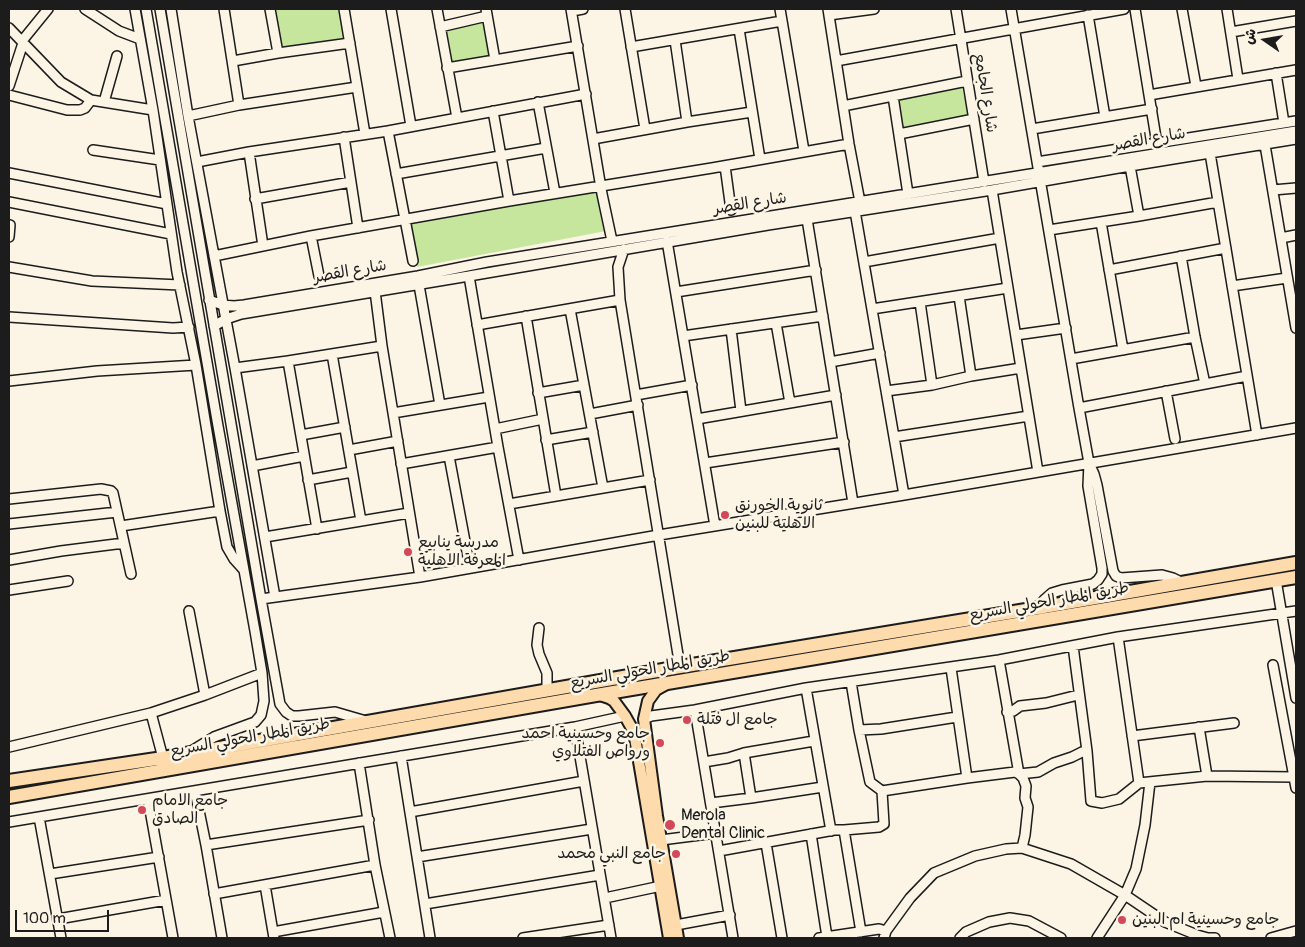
<!DOCTYPE html>
<meta charset="utf-8">
<style>
body{margin:0}
#map{position:relative;width:1305px;height:947px;overflow:hidden;background:#fcf5e5;font-family:Pangolin,"Playpen Sans Arabic",sans-serif}
canvas{display:block}
.frame{position:absolute;inset:0;border:10px solid #1c1c1c;pointer-events:none}
.north{position:absolute;left:1240px;top:15px;width:50px;height:50px;-webkit-text-stroke:4px #fcf5e5;paint-order:stroke;rotate:283deg;font-size:14px;font-weight:700;line-height:20px;text-align:center;color:#1c1c1c}
.north::after{content:'';display:block;margin:auto;width:18px;height:22px;background:#1c1c1c;clip-path:polygon(50% 0,100% 100%,50% 72%,0 100%)}
.scale{position:absolute;left:15px;top:910px;width:94px;height:22px;box-sizing:border-box;border:2px solid #1c1c1c;border-top:0;padding-left:6px;font-size:15px;line-height:18px;white-space:nowrap;color:#1c1c1c;-webkit-text-stroke:4px #fcf5e5;paint-order:stroke}
</style>
<div id="map">
<canvas width="1305" height="947"></canvas>
<div class="frame"></div>
<div class="north">ش</div>
<div class="scale">100 m</div>
</div>
<script>
const g = document.querySelector('canvas').getContext('2d');
g.lineJoin = 'round';
function paint(path, color) {
  g.fillStyle = color;
  g.fill(path, 'evenodd');
}
function shape(rows) {
  const path = new Path2D();
  for (const r of rows) {
    path.moveTo(r[0], r[1]);
    for (let i = 2; i < r.length; i += 2) path.lineTo(r[i], r[i + 1]);
  }
  return path;
}
function stroke(path, color, width, dash) {
  g.strokeStyle = color;
  g.lineWidth = width;
  g.lineCap = dash ? 'butt' : 'round';
  g.setLineDash(dash || []);
  g.stroke(path);
}
function label(font, color, halo, rows, align = 'center') {
  g.font = font + ' Pangolin,"Playpen Sans Arabic",sans-serif';
  g.lineWidth = 5;
  g.setLineDash([]);
  g.textBaseline = 'middle';
  g.strokeStyle = halo;
  g.fillStyle = color;
  for (const [text, x, y, turn = 0] of rows) {
    g.save();
    g.translate(x, y);
    g.rotate((+turn || 0) * Math.PI / 180);
    g.textAlign = isNaN(turn) ? turn : align;
    if (halo) g.strokeText(text, 0, 0);
    g.fillText(text, 0, 0);
    g.restore();
  }
}
const green = shape([
 [273,9,343,9,348,41,280,50],
 [485,20,491,57,450,65,443,29],
 [962,87,968,116,903,128,898,100],
 [597,190,606,231,417,267,408,221]
]);
const minor = shape([
 [85,9,119,31,140,39],
 [135,9,153,110,177,272,196,365,220,511,227,547,234,559,243,569],
 [146,9,218,426,255,631,262,673,264,701,261,715,255,722,214,737,193,750],
 [160,9,261,599,280,704,286,712,292,716,299,716,335,712,366,721],
 [171,9,188,116,235,368,275,597],
 [224,9,239,105],
 [270,9,278,53],
 [344,9,365,134],
 [391,9,411,126],
 [437,9,457,118],
 [486,9,495,60],
 [571,9,602,194,612,241],
 [625,9,645,129],
 [780,9,804,151],
 [828,9,849,144,860,202],
 [956,9,984,182],
 [1011,9,1079,408,1089,463,1094,474,1097,485,1113,571,1116,576,1121,578,1162,575,1173,578,1183,583],
 [1135,9,1157,144],
 [1182,9,1196,86],
 [1227,9,1238,79],
 [572,11,583,9],
 [829,15,874,9],
 [1088,15,1105,117],
 [440,27,487,16],
 [9,28,61,82,91,100,153,110],
 [739,29,760,159],
 [1231,32,1296,21],
 [675,40,687,122],
 [22,41,48,9],
 [631,47,782,21],
 [233,61,278,53,350,43],
 [836,61,1124,9],
 [447,68,578,46],
 [1276,73,1284,123],
 [9,86,23,43],
 [9,95,67,110,80,110,85,108,91,100],
 [1149,95,1296,70],
 [893,96,908,194],
 [104,102,117,56],
 [538,102,555,193],
 [843,106,967,81],
 [493,111,509,201],
 [188,116,239,105,357,87],
 [1032,129,1152,109],
 [388,131,413,261],
 [899,134,974,119],
 [344,137,358,228],
 [593,139,687,122,752,112],
 [1265,145,1296,328],
 [93,150,160,160],
 [249,152,263,246],
 [1210,153,1257,435],
 [197,162,249,152,388,131,586,94],
 [1037,162,1296,121],
 [725,166,731,210],
 [1130,166,1139,216],
 [9,173,167,204],
 [396,174,546,148],
 [992,190,1038,472],
 [1273,190,1296,188],
 [255,199,351,182],
 [9,202,171,234],
 [855,211,904,495],
 [807,219,853,503],
 [1101,222,1123,350],
 [1049,230,1139,216,1218,202],
 [311,236,319,276],
 [9,237,10,225],
 [1281,238,1296,235],
 [667,241,715,526],
 [624,249,618,267,620,300,680,667],
 [214,256,311,236,509,201,712,168,849,144],
 [1181,256,1195,337,1205,384],
 [864,262,1000,238],
 [9,267,92,281,180,285],
 [1109,270,1226,248],
 [469,276,498,447,519,560],
 [419,285,440,405],
 [1232,286,1287,278],
 [375,291,382,346,420,577],
 [676,292,816,270],
 [959,296,971,376],
 [209,300,223,305,234,306,244,305,418,276,487,262,1296,131],
 [920,302,932,385],
 [570,309,603,488],
 [872,309,1008,288],
 [526,316,556,496],
 [9,317,173,328,189,327],
 [776,323,790,403],
 [477,325,620,300],
 [214,326,226,319,241,314,469,276,768,225,992,190,1130,166,1296,139],
 [731,329,741,411],
 [1016,335,1066,328],
 [683,336,823,316],
 [332,354,361,521],
 [1071,359,1195,337],
 [288,361,317,529],
 [830,362,880,353],
 [235,368,288,361,382,346],
 [9,381,97,371,196,365],
 [886,391,932,385,971,376,1021,368],
 [1166,391,1175,439],
 [538,393,584,385],
 [636,395,692,385],
 [1079,408,1247,376],
 [393,413,489,397],
 [590,414,638,405],
 [697,419,836,395],
 [495,429,543,419],
 [301,435,345,427],
 [894,437,1029,416],
 [546,440,593,432],
 [349,450,398,441],
 [449,456,470,568],
 [705,463,844,442],
 [401,464,498,447],
 [252,466,304,456],
 [308,480,352,472],
 [9,499,101,489,111,491,113,493,131,574],
 [509,504,650,480],
 [9,524,117,512],
 [121,526,220,511],
 [265,537,409,513],
 [9,560,61,551,124,543],
 [1276,580,1296,698],
 [9,590,68,581],
 [261,599,420,577,659,535,904,495,1296,428],
 [1038,608,1044,600,1052,593,1062,590,1093,584,1098,580,1102,574,1102,568,1088,486,1089,463],
 [189,611,205,695],
 [539,628,537,645,539,654,547,673,547,690],
 [1118,637,1139,783],
 [1073,646,1087,751,1091,801,1102,803,1119,799,1139,783,1207,776,1294,777],
 [999,660,1019,774,1038,772,1054,763,1072,757,1082,752,1087,751],
 [1273,665,1296,788],
 [951,668,967,778],
 [851,682,859,730,870,782,882,791,967,778,1015,772,1019,774,1023,778,1026,786,1025,798,1028,807,1025,835,1022,848],
 [806,688,831,831],
 [695,710,733,938],
 [1007,712,1013,711,1020,706,1046,703,1078,695],
 [151,713,163,758],
 [644,719,651,716,695,710,806,688,999,660,1118,637,1296,611],
 [575,727,611,938],
 [1199,727,1207,776],
 [859,730,881,729,957,717],
 [1132,736,1234,723],
 [9,747,151,713,205,695,262,673],
 [744,753,751,798],
 [401,756,430,938],
 [704,762,728,758,744,753,814,741],
 [359,763,375,865,390,938],
 [195,791,206,845,222,938],
 [148,799,173,938],
 [711,803,751,798,823,787],
 [410,812,584,781],
 [39,817,61,938],
 [9,822,575,727,625,716],
 [844,830,861,932],
 [811,834,827,937],
 [661,840,716,833],
 [766,843,782,938],
 [206,845,369,820],
 [719,851,834,830,844,830,879,827,884,824,882,791],
 [417,857,592,829],
 [50,874,159,857],
 [265,885,274,938],
 [214,894,375,865],
 [605,898,661,886],
 [425,904,600,875],
 [58,919,166,900],
 [676,925,730,915],
 [273,932,384,912],
 [523,938,609,925],
 [819,938,879,929,886,931],
 [884,938,886,931,910,898,934,873,975,856,1006,849,1022,848,1071,864,1125,895,1165,922,1197,935,1208,938,1215,938],
 [960,938,966,932,989,922,1010,918,1029,921,1061,938],
 [1097,938,1125,895,1136,869,1145,825,1150,782],
 [1271,938,1296,931]
]);
const major = shape([
 [665,685,656,690,648,701,644,719,657,816,678,938],
 [600,695,609,698,614,701,625,716,634,732,669,938]
]);
const highway = shape([
 [9,781,163,758,680,667,1038,608,1296,563],
 [9,797,596,695,1296,577]
]);
const markers = [
 [725,515,5,"#d1495b"],
 [408,552,5,"#d1495b"],
 [687,720,5,"#d1495b"],
 [660,743,5,"#d1495b"],
 [142,810,5,"#d1495b"],
 [670,825,6,"#d1495b"],
 [676,854,5,"#d1495b"],
 [1122,920,5,"#d1495b"]
];
const streetNames = [
 ["شارع الجامع",985,93,81],
 ["شارع القصر",1149,140,-10],
 ["شارع القصر",750,204,-9],
 ["شارع القصر",350,272,-10],
 ["طريق المطار الحولي السريع",1049,602,-10],
 ["طريق المطار الحولي السريع",650,670,-10],
 ["طريق المطار الحولي السريع",250,738,-10]
];
const poiNames = [
 ["ثانوية الخورنق",735,506],
 ["الاهلية للبنين",735,524],
 ["مدرسة ينابيع",418,543],
 ["المعرفة الاهلية",418,561],
 ["جامع ال فتلة",697,720],
 ["جامع وحسينية احمد",650,734,"right"],
 ["ورواص الفتلاوي",650,752,"right"],
 ["جامع الامام",152,801],
 ["الصادق",152,819],
 ["Merola",681,816],
 ["Dental Clinic",681,834],
 ["جامع النبي محمد",666,854,"right"],
 ["جامع وحسينية ام البنين",1132,920]
];
paint(green, '#c6e69e');
stroke(minor, '#1c1c1c', 12);
stroke(major, '#1c1c1c', 14);
stroke(highway, '#1c1c1c', 16);
stroke(minor, '#fcf5e5', 9);
stroke(major, '#fedbac', 10);
stroke(highway, '#fedbac', 12);
for (const [x, y, r, color] of markers) {
  const dot = new Path2D();
  dot.arc(x, y, r, 0, 2 * Math.PI);
  g.fillStyle = color;
  g.fill(dot);
  stroke(dot, '#fcf5e5', 2);
}
label('16px', '#1c1c1c', '#fcf5e5', streetNames);
label('16px', '#1c1c1c', '#fcf5e5', poiNames, 'left');
</script>
